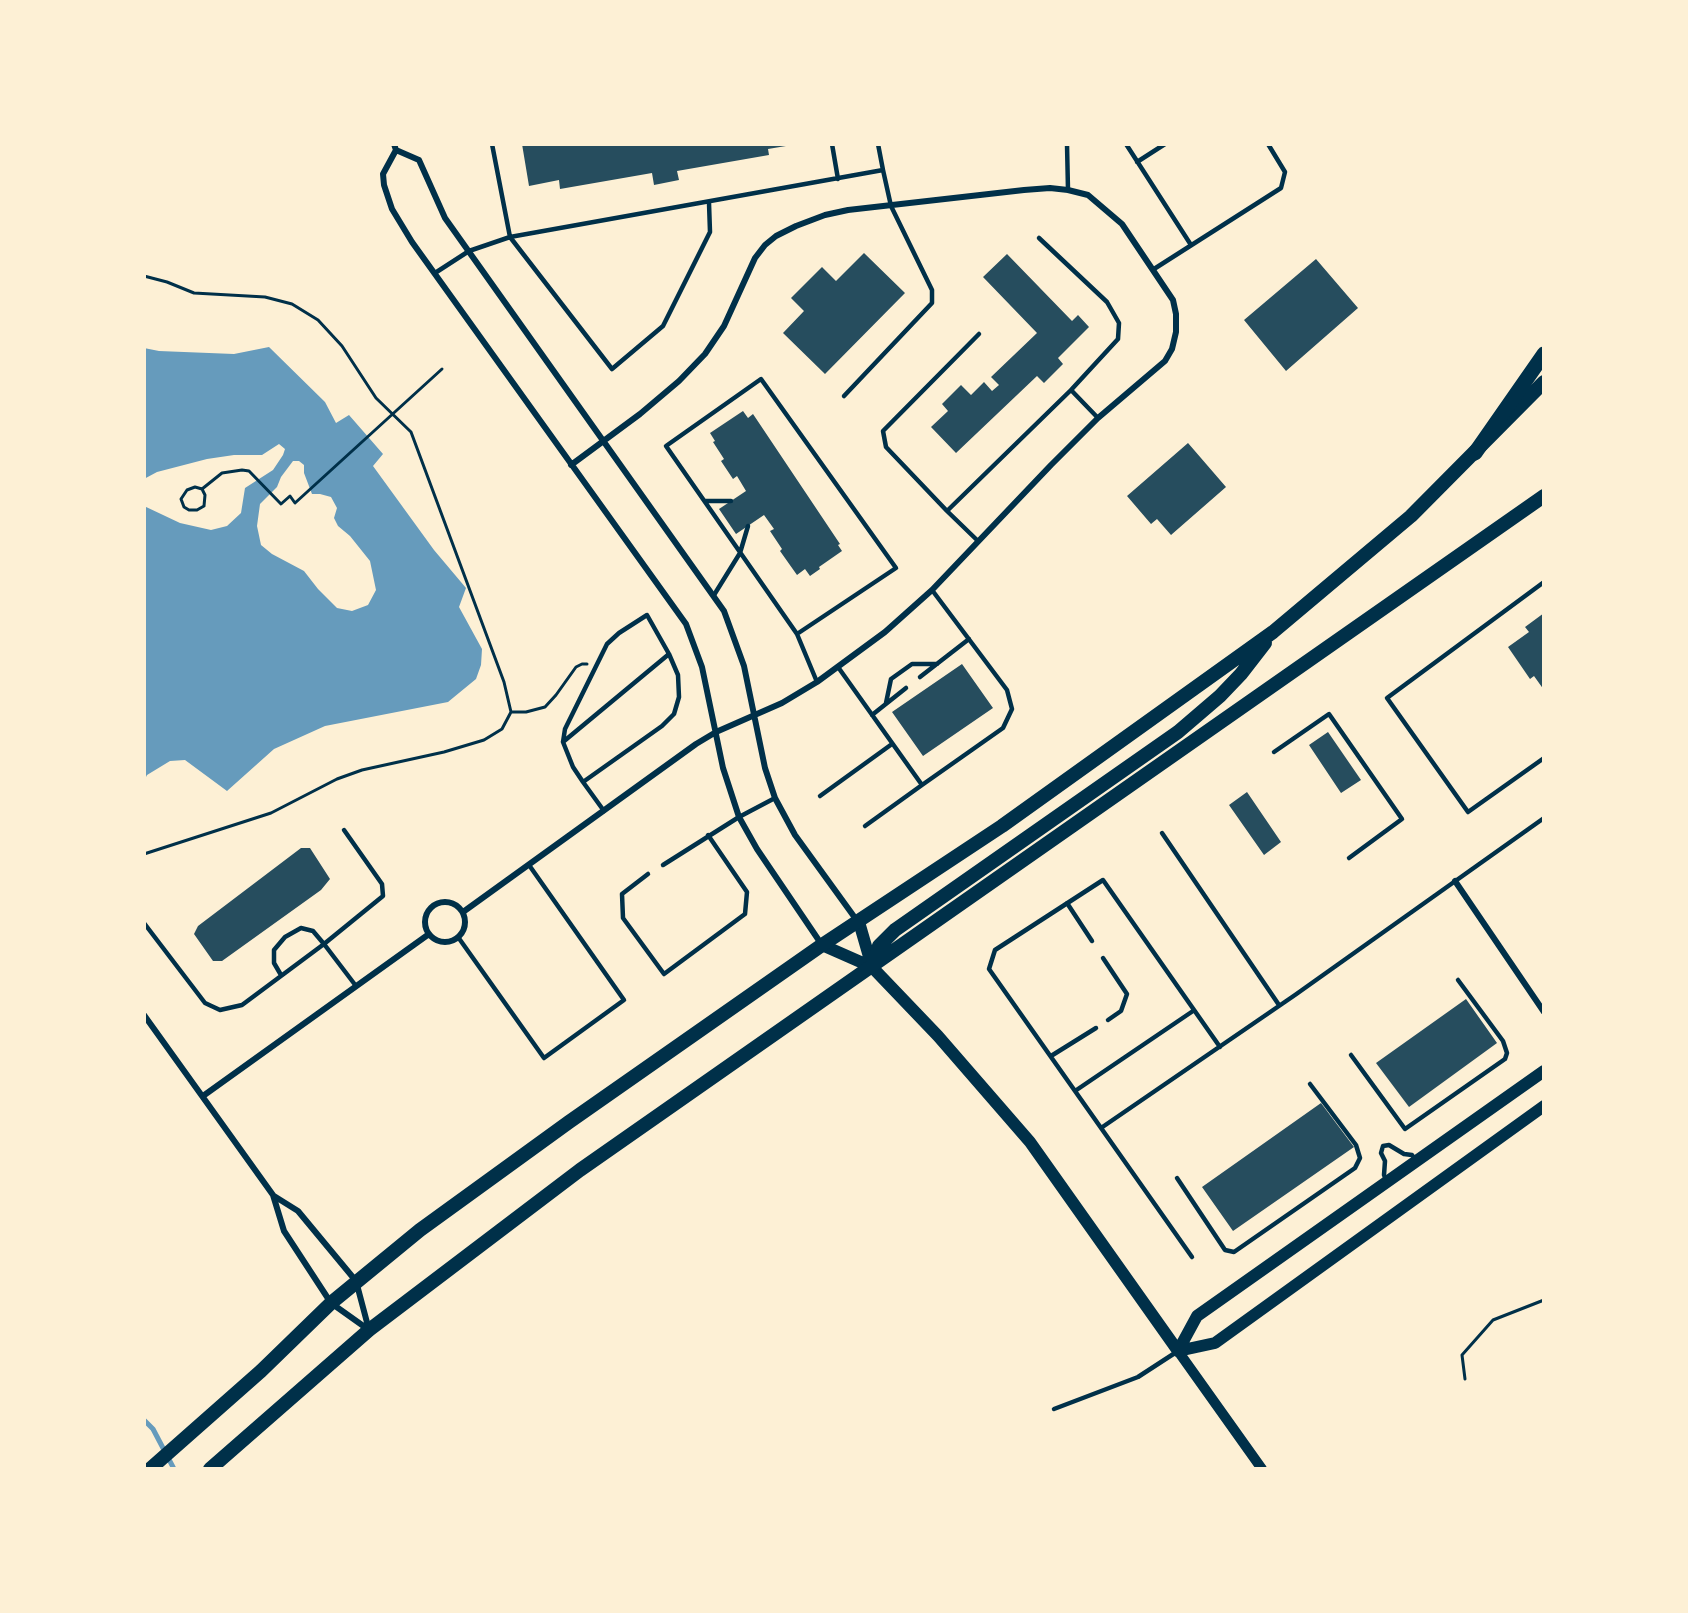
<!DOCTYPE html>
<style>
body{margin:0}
#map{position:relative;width:1688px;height:1613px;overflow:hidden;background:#fdf0d5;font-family:"PT Sans Narrow",sans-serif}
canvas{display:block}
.frame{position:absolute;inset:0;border:146px solid #fdf0d5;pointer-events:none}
</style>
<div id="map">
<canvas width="1688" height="1613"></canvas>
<div class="frame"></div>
</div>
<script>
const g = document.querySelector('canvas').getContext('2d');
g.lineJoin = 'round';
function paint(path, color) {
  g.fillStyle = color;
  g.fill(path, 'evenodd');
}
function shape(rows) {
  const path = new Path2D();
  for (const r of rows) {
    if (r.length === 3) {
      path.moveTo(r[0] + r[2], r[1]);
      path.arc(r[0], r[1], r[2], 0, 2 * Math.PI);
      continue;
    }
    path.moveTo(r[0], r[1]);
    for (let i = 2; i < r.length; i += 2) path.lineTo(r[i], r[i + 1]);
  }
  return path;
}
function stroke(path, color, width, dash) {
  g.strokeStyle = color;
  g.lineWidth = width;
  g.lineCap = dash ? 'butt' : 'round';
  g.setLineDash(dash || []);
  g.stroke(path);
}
const water = shape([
 [269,347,325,402,336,423,349,415,383,454,373,466,434,550,466,588,459,607,482,649,481,665,476,679,448,702,325,726,274,749,227,791,185,760,170,761,147,775,144,781,144,506,180,523,211,530,227,526,241,513,245,488,273,470,283,455,285,449,279,444,262,455,234,455,207,459,157,472,144,479,144,348,159,351,234,354],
 [293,461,299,461,304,465,304,473,312,494,320,494,331,497,337,508,334,518,338,526,350,536,370,561,376,590,368,605,352,611,337,608,318,589,304,571,272,554,261,545,257,526,260,504,277,487,281,477]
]);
const stream = shape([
 [144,1420,153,1429,174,1469]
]);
const building = shape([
 [522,144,791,144,792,145,768,149,769,155,677,171,679,180,654,185,652,173,560,189,559,180,529,186],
 [864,253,905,293,825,374,783,333,804,311,791,298,822,267,836,281],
 [1007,254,1072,321,1078,315,1089,327,1058,358,1063,364,1044,383,1037,376,956,453,931,427,948,411,942,404,961,385,971,395,984,382,992,391,999,385,991,377,1037,333,983,277],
 [1316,259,1358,308,1286,371,1244,320],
 [743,411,748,418,753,414,840,544,838,545,842,551,819,567,820,569,810,576,805,569,797,575,780,551,782,549,770,531,774,529,764,515,736,534,719,509,746,491,737,476,733,479,721,461,724,459,713,442,715,441,710,433],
 [1188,443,1226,487,1171,535,1157,519,1151,524,1127,496],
 [1544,613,1544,690,1534,676,1530,679,1508,647,1529,632,1525,627],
 [962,664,993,708,923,756,892,712],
 [1328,732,1361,780,1341,793,1309,745],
 [1247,792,1281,842,1264,855,1229,805],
 [301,848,310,848,330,879,321,890,222,961,213,961,194,934,198,926],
 [1466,999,1497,1043,1409,1107,1376,1063],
 [1321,1103,1354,1147,1233,1231,1202,1187]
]);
const path = shape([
 [144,276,167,282,194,293,265,297,292,304,318,320,342,346,376,398,411,432,504,682,511,712,502,729,484,740,444,752,362,770,337,779,271,813,144,854],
 [202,489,205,495,204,506,197,510,189,510,184,507,181,499,187,490,195,487,202,489,222,473,242,470,249,471,281,504,290,496,295,503,442,369],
 [511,712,526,712,545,707,556,695,576,667,582,664,587,664],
 [1465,1379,1462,1355,1493,1320,1544,1300]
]);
const service = shape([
 [492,144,510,237,612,369,663,326,710,232,709,203],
 [832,144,838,179],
 [878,144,883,170],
 [1067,144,1068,190],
 [1126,144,1191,245],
 [1137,162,1165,144],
 [1039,238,1107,302,1119,323,1118,339,1071,390,1098,418],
 [1154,269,1281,188,1285,172,1268,144],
 [435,273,469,251,510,237,883,170,891,206,932,290,932,303,844,396],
 [979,334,883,431,886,447,947,511,1071,390],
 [705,501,731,501],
 [947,511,978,541],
 [1544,582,1387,698,1468,812,1544,758],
 [714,595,740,553,748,526],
 [797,634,666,446,761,379,896,568,797,634,817,682],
 [838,667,922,785,1003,728,1012,709,1007,690,932,590],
 [920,677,969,639],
 [886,703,891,679,912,664,937,664],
 [872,715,906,688],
 [563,742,669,654],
 [1274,752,1329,714,1402,819,1349,858],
 [583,782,662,726,674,714,679,697,678,675,669,654,647,615,619,633,607,644,565,729,563,742,573,767,583,782,604,811],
 [820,796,892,744],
 [865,826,922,785],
 [344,830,382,884,383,896,324,944,356,986],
 [1162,833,1279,1005],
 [663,865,739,817,775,798],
 [648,874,622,894,623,918,664,974,745,914,747,892,708,835],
 [1067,903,1092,941],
 [144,923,205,1003,220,1010,242,1005,324,944,313,931,301,928,285,937,274,950,274,963,281,975],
 [458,937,544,1058,624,1000,529,865],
 [1103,958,1127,994,1121,1011,1108,1020],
 [1351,1055,1405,1129,1505,1059,1507,1053,1503,1041,1458,980],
 [1051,1056,1096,1028],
 [1075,1091,1193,1011],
 [1101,1128,1295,995,1544,818],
 [1177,1178,1225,1250,1234,1252,1355,1168,1360,1158,1356,1145,1310,1084],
 [1386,1180,1384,1175,1385,1161,1381,1153,1383,1146,1389,1145,1404,1154,1412,1155,1415,1159],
 [1192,1257,989,969,995,950,1103,880,1220,1047],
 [1054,1409,1138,1377,1178,1351]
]);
const minor = shape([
 [394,144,396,150,419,160,445,218,724,611,744,666,765,768,775,798,795,835,858,922],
 [396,150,383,174,384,185,392,209,412,242,686,624,702,667,723,768,739,817,757,849,822,945],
 [1455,881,1544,1012],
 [445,922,20],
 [463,912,696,744,716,732,782,703,817,682,885,632,932,590,1051,465,1098,418,1165,361,1172,349,1176,332,1176,314,1173,300,1122,224,1088,195,1068,190,1050,188,1024,190,848,210,825,215,796,226,776,236,765,245,755,258,724,326,705,354,679,381,640,414,571,465],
 [144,1015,273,1195,284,1231,331,1303,369,1330],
 [203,1096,429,934],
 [274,1196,298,1211,356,1281,369,1330]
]);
const tertiary = shape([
 [1178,1351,1262,1469]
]);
const secondary = shape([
 [859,922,872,967],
 [822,945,872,967,938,1036,1030,1142,1178,1351],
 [1178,1351,1197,1316,1544,1071],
 [1178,1351,1215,1343,1544,1106]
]);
const primary = shape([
 [872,967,879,946,895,930,1178,732,1220,696,1241,674,1265,643],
 [150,1469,261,1371,331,1303,420,1230,569,1122,822,945,1002,826,1273,632,1411,516,1544,382],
 [210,1469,369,1330,580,1170,1544,496]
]);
const trunk = shape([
 [1475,453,1544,354]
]);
paint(water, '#669bbc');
stroke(stream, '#669bbc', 5);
paint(building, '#264d5e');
stroke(path, '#003049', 3);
stroke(service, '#003049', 4.5);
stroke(minor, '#003049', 6);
stroke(tertiary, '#003049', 10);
stroke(secondary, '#003049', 12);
stroke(primary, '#003049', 14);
stroke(trunk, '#003049', 15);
</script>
